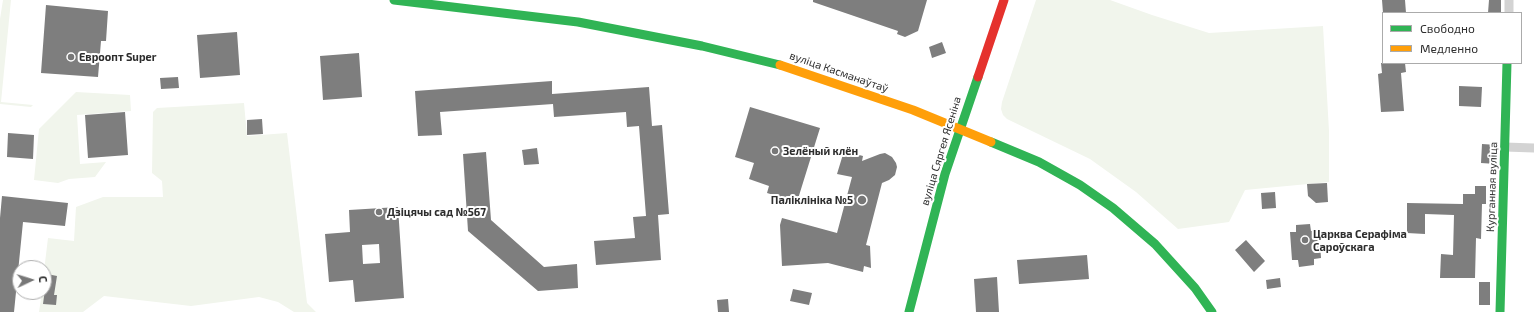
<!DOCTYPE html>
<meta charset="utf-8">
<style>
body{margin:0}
#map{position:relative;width:1534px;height:312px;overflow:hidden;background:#fff;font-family:"Exo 2",sans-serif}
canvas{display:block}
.legend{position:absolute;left:1382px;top:12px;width:140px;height:52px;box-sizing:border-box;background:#fff;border:1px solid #ababab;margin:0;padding:5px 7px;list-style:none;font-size:12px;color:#2e2e2e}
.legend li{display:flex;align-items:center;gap:8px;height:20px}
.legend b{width:20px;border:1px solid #ababab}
.north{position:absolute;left:12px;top:260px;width:40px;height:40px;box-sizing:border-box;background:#fff;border:1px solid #ababab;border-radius:50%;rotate:86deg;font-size:11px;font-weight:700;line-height:16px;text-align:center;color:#2e2e2e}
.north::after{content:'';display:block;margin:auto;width:14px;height:18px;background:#777;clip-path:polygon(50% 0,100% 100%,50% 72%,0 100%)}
</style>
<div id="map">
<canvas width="1534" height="312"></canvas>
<ul class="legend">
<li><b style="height:5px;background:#30b455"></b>Свободно</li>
<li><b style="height:5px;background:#ff9f0a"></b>Медленно</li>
</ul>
<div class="north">С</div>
</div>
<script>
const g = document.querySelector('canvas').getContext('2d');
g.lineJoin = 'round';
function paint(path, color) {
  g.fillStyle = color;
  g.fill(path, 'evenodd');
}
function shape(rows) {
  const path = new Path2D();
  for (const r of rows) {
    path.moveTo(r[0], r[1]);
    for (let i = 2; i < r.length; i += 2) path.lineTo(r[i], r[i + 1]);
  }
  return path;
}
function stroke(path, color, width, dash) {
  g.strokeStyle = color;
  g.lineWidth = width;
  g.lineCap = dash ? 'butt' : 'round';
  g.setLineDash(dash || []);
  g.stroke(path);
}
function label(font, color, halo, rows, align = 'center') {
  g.font = font + ' "Exo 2",sans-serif';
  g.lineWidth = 4;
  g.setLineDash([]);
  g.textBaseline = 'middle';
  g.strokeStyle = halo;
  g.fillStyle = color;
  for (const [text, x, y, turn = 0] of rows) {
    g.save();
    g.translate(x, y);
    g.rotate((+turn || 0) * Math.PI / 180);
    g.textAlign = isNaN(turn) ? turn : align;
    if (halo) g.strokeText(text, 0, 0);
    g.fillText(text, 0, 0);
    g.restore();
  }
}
const green = shape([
 [3,0,11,0,1,102,33,105,31,107,0,104,0,19],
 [1036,0,1110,0,1152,15,1209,33,1323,26,1329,131,1329,182,1245,190,1229,222,1178,229,1136,192,1090,159,1007,119,1003,115,1001,109,1002,102],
 [76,92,130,95,131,111,77,115,80,164,106,162,95,177,69,179,58,183,34,180,39,129],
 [244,103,247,136,287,133,307,303,316,312,294,312,278,302,259,297,191,306,104,296,83,312,39,312,42,292,44,292,44,271,48,238,74,241,76,207,103,197,163,197,162,181,152,173,153,112,157,108]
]);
const building = shape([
 [813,0,927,0,918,31,905,37,897,34,898,31,813,2],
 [1382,0,1405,0,1406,13,1383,13],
 [1489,0,1501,0,1501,13,1488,13],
 [46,5,108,11,106,41,101,41,98,77,41,73],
 [237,32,240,75,200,78,197,35],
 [942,42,946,53,932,58,929,47],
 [359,53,362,97,323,100,320,56],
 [1381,63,1405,63,1406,72,1401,73,1404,111,1381,112,1378,74,1382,73],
 [178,77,179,88,161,89,160,78],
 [552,81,552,94,649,87,652,126,662,125,669,214,658,215,661,260,596,265,594,241,635,238,633,217,646,216,639,126,627,127,626,112,554,117,553,104,440,112,442,135,418,136,415,91],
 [1459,86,1482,87,1481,107,1459,106],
 [750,107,820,128,797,202,767,193,769,186,749,179,754,163,735,157],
 [125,112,128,155,88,158,85,115],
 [262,119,263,134,247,135,247,120],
 [8,133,34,135,33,159,7,157],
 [1482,144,1497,145,1496,164,1481,163],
 [537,148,539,164,524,165,522,150],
 [844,151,863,156,862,161,880,154,885,153,892,157,896,163,897,167,895,175,889,180,882,183,866,245,870,246,871,268,864,266,863,272,828,263,782,266,780,225,782,218,837,233,852,177,837,174],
 [486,152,491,220,544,267,577,264,578,288,538,291,468,231,463,154],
 [1327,183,1328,202,1316,203,1308,196,1307,184],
 [1475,186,1486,186,1486,204,1482,204,1481,239,1476,238,1475,278,1440,278,1441,254,1453,255,1454,215,1425,214,1425,234,1407,233,1407,203,1463,204,1463,194,1475,194],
 [1275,192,1276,208,1262,209,1261,193],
 [2,196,68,203,65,226,23,222,14,312,0,312,0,218],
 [398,207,404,298,355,302,353,280,329,282,325,234,350,232,349,210],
 [379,244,380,263,363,264,362,245],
 [1310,224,1311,231,1319,230,1321,258,1314,259,1314,265,1299,267,1298,260,1292,260,1290,232,1296,232,1296,225],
 [1246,240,1265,261,1254,272,1235,250],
 [1087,255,1089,279,1019,284,1017,260],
 [47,274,57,276,54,295,57,295,56,305,43,304],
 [997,277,999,312,976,312,974,279],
 [1280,278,1281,287,1267,289,1266,280],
 [1479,282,1490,282,1490,305,1479,305],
 [793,289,812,293,809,305,790,301],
 [728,299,729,312,718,312,717,300]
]);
const street = shape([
 [1509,13,1509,0],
 [1505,147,1534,148]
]);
const fast = shape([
 [394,0,578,22,702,46,780,65],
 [991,142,1039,162,1080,185,1113,208,1155,244,1195,288,1212,312],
 [909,312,945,174,978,77],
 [1500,312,1507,63]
]);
const slow = shape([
 [780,65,913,110,991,142]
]);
const jam = shape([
 [978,77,1004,0]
]);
const markers = [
 [71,57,4,"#777"],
 [775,151,4,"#777"],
 [862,200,5,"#777"],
 [379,212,4,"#777"],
 [1305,240,4,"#777"]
];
const poiNames = [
 ["Евроопт Super",79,57],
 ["Зелёный клён",783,151],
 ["Паліклініка №5",853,200,"right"],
 ["Дзіцячы сад №567",387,212],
 ["Царква Серафіма",1313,234],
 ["Сароўскага",1313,247]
];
const streetNames = [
 ["вуліца Касманаўтаў",839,72,19],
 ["вуліца Сяргея Ясеніна",941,151,-73],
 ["Курганная вуліца",1492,187,-88]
];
paint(green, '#f1f5ec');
paint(building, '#7e7e7e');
stroke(street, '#d3d3d3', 9);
stroke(fast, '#30b455', 9);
stroke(slow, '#ff9f0a', 9);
stroke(jam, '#e5322d', 9);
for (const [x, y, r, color] of markers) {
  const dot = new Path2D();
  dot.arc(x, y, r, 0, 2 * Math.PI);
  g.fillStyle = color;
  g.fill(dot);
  stroke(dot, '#fff', 1.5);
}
label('bold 11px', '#2e2e2e', '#fff', poiNames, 'left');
label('11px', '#2e2e2e', '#fff', streetNames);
</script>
